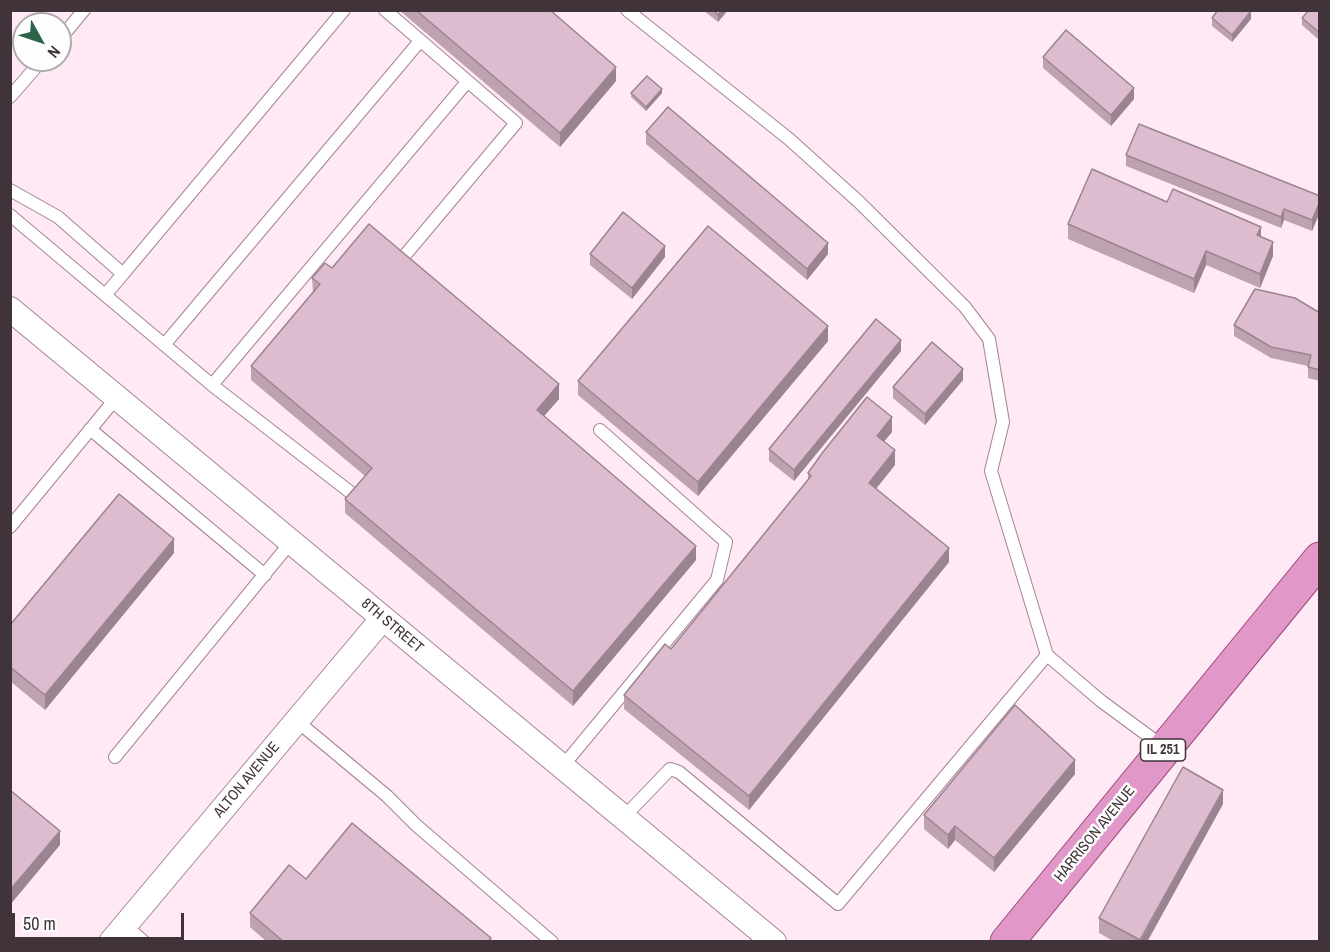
<!DOCTYPE html>
<style>
body{margin:0}
#map{position:relative;width:1330px;height:952px;overflow:hidden;background:#fee9f4;font-family:"Archivo Narrow",sans-serif}
canvas{display:block}
.frame{position:absolute;inset:0;border:12px solid #40333a;pointer-events:none}
.north{position:absolute;left:12px;top:12px;width:60px;height:60px;box-sizing:border-box;background:#fdfdfd;border:2px solid #b1acaf;border-radius:50%;rotate:130deg;font-size:16px;font-weight:700;line-height:24px;text-align:center;color:#40333a}
.north::after{content:'';display:block;margin:auto;width:21px;height:27px;background:#2b634b;clip-path:polygon(50% 0,100% 100%,50% 72%,0 100%)}
.scale{position:absolute;left:12px;top:913px;width:172px;height:27px;box-sizing:border-box;border:3px solid #40333a;border-top:0;padding-left:8px;font-size:18px;line-height:21px;white-space:nowrap;color:#40333a;-webkit-text-stroke:4px #fdfdfd;paint-order:stroke}
</style>
<div id="map">
<canvas width="1330" height="952"></canvas>
<div class="frame"></div>
<div class="north">N</div>
<div class="scale">50 m</div>
</div>
<script>
const g = document.querySelector('canvas').getContext('2d');
g.lineJoin = 'round';
function shape(rows) {
  const path = new Path2D();
  for (const r of rows) {
    path.moveTo(r[0], r[1]);
    for (let i = 2; i < r.length; i += 2) path.lineTo(r[i], r[i + 1]);
  }
  return path;
}
function stroke(path, color, width, dash) {
  g.strokeStyle = color;
  g.lineWidth = width;
  g.lineCap = dash ? 'butt' : 'round';
  g.setLineDash(dash || []);
  g.stroke(path);
}
function paint(path, color) {
  g.fillStyle = color;
  g.fill(path, 'evenodd');
}
function label(font, color, halo, rows, align = 'center') {
  g.font = font + ' "Archivo Narrow",sans-serif';
  g.lineWidth = 5;
  g.setLineDash([]);
  g.textBaseline = 'middle';
  g.strokeStyle = halo;
  g.fillStyle = color;
  for (const [text, x, y, turn = 0] of rows) {
    g.save();
    g.translate(x, y);
    g.rotate((+turn || 0) * Math.PI / 180);
    g.textAlign = isNaN(turn) ? turn : align;
    if (halo) g.strokeText(text, 0, 0);
    g.fillText(text, 0, 0);
    g.restore();
  }
}
const lane = shape([
 [385,10,516,123,406,254],
 [627,10,789,139,859,202,965,307,989,339,1003,422,991,471,1047,655],
 [60,39,84,10],
 [10,97,42,60],
 [10,190,58,217,123,274,344,10],
 [10,215,105,295],
 [123,274,105,295,212,385,467,82],
 [164,345,420,41],
 [212,385,350,492],
 [90,429,265,575],
 [10,527,117,397],
 [297,721,387,796,416,825,552,942],
 [115,757,291,542],
 [562,767,717,580,726,542,600,430],
 [624,817,670,769,679,772,838,904,1047,655,1101,701,1165,748],
 [125,925,144,942]
]);
const street = shape([
 [10,309,774,942],
 [111,942,383,618]
]);
const primary = shape([
 [1007,942,1320,559]
]);
const wall = shape([
 [399,10,550,10,616,81,560,147],
 [703,10,728,10,718,22],
 [1320,10,1320,41,1302,25,1302,18],
 [1212,18,1251,19,1232,42,1212,26],
 [1043,57,1134,99,1111,126,1043,68],
 [631,93,662,93,646,111,631,97],
 [646,132,828,254,807,280,646,144],
 [1126,155,1320,196,1320,212,1312,231,1284,220,1281,228,1126,166],
 [1167,202,1261,236,1273,256,1260,288,1206,265,1194,293,1068,239,1068,224],
 [590,254,665,257,632,299,590,265],
 [332,268,559,399,544,416,696,560,573,706,345,513,345,499,365,476,251,380,251,366,313,292,312,278],
 [1320,313,1320,381,1308,378,1308,366,1271,358,1234,336,1234,325],
 [828,341,698,496,578,395,578,381],
 [901,351,794,481,769,461,769,449],
 [963,380,925,425,893,398,893,387],
 [892,432,884,441,895,465,876,489,949,562,749,810,624,709,624,695,671,649,808,480,808,473],
 [174,553,45,710,10,681,10,625],
 [1075,774,994,872,955,840,948,849,924,829,924,815],
 [1223,804,1147,942,1115,942,1099,933,1099,918],
 [306,879,491,942,267,942,250,927,250,913]
]);
const shadedWall = shape([
 [722,10,728,10,718,22,718,15],
 [1251,11,1251,19,1232,42,1232,35],
 [616,67,616,81,560,147,560,133],
 [1134,88,1134,99,1111,126,1111,115],
 [662,89,662,93,646,111,646,107],
 [1320,201,1320,212,1312,231,1312,220],
 [1284,209,1284,220,1281,228,1281,217],
 [1261,227,1261,241,1257,235],
 [1273,242,1273,256,1260,288,1260,274],
 [828,243,828,254,807,280,807,269],
 [665,246,665,257,632,299,632,288],
 [1206,251,1206,265,1194,293,1194,279],
 [828,326,828,341,698,496,698,482],
 [901,340,901,351,794,481,794,470],
 [963,369,963,380,925,425,925,414],
 [559,384,559,399,537,424,537,410],
 [892,417,892,432,877,450,877,436],
 [895,450,895,465,869,497,869,483],
 [174,539,174,553,45,710,45,695],
 [696,546,696,560,573,706,573,691],
 [949,548,949,562,749,810,749,796],
 [1075,760,1075,774,994,872,994,858],
 [1223,790,1223,804,1147,942,1140,942],
 [955,826,955,840,948,849,948,835],
 [60,831,60,845,10,905,10,890]
]);
const building = shape([
 [416,10,550,10,616,67,560,133,416,10],
 [713,10,722,10,718,15,713,10],
 [1218,10,1251,10,1251,11,1232,35,1212,18,1218,10],
 [1309,10,1320,10,1320,33,1302,18,1309,10],
 [1066,30,1134,88,1111,115,1043,57,1066,30],
 [647,76,662,89,646,107,631,93,647,76],
 [668,107,828,243,807,269,646,132,668,107],
 [1139,124,1320,196,1320,201,1312,220,1284,209,1281,217,1126,155,1139,124],
 [1092,169,1167,202,1173,189,1261,227,1257,235,1273,242,1260,274,1206,251,1194,279,1068,224,1092,169],
 [623,212,665,246,632,288,590,254,623,212],
 [369,224,559,384,537,410,696,546,573,691,345,499,372,468,251,366,320,284,312,278,325,263,332,268,369,224],
 [708,226,828,326,698,482,578,381,708,226],
 [1255,289,1295,298,1320,313,1320,370,1308,367,1311,355,1271,347,1234,325,1255,289],
 [876,319,901,340,794,470,769,449,876,319],
 [932,342,963,369,925,414,893,387,932,342],
 [867,397,892,417,877,436,895,450,869,483,949,548,749,796,624,695,665,644,671,649,811,476,808,473,823,452,867,397],
 [119,494,174,539,45,695,10,667,10,625,119,494],
 [1015,705,1075,760,994,858,955,826,948,835,924,815,1015,705],
 [1183,767,1223,790,1140,940,1099,918,1183,767],
 [10,790,60,831,10,890,10,790],
 [352,823,491,938,488,942,284,942,250,913,289,865,306,879,352,823]
]);
const shields = [
 [1163,750,45]
];
const shieldNames = [
 ["IL 251",1163,750]
];
const streetNames = [
 ["8TH STREET",392,626,40],
 ["ALTON AVENUE",247,780,-50],
 ["HARRISON AVENUE",1095,834,-51]
];
stroke(lane, '#a38496', 14);
stroke(street, '#a38496', 26);
stroke(primary, '#9c487e', 35);
stroke(lane, '#fff', 12);
stroke(street, '#fff', 24);
stroke(primary, '#e198c8', 33);
paint(wall, '#bfa2b2');
paint(shadedWall, '#9b8491');
paint(building, '#debccf');
stroke(building, '#9b8491', 1.5);
for (const [x, y, w] of shields) {
  const box = new Path2D();
  box.roundRect(x - w / 2, y - 11, w, 22, 4.5);
  g.fillStyle = '#fdfdfd';
  g.fill(box);
  stroke(box, '#40333a', 1.5);
}
label('bold 14px', '#40333a', null, shieldNames);
label('15px', '#40333a', '#fdfdfd', streetNames);
</script>
